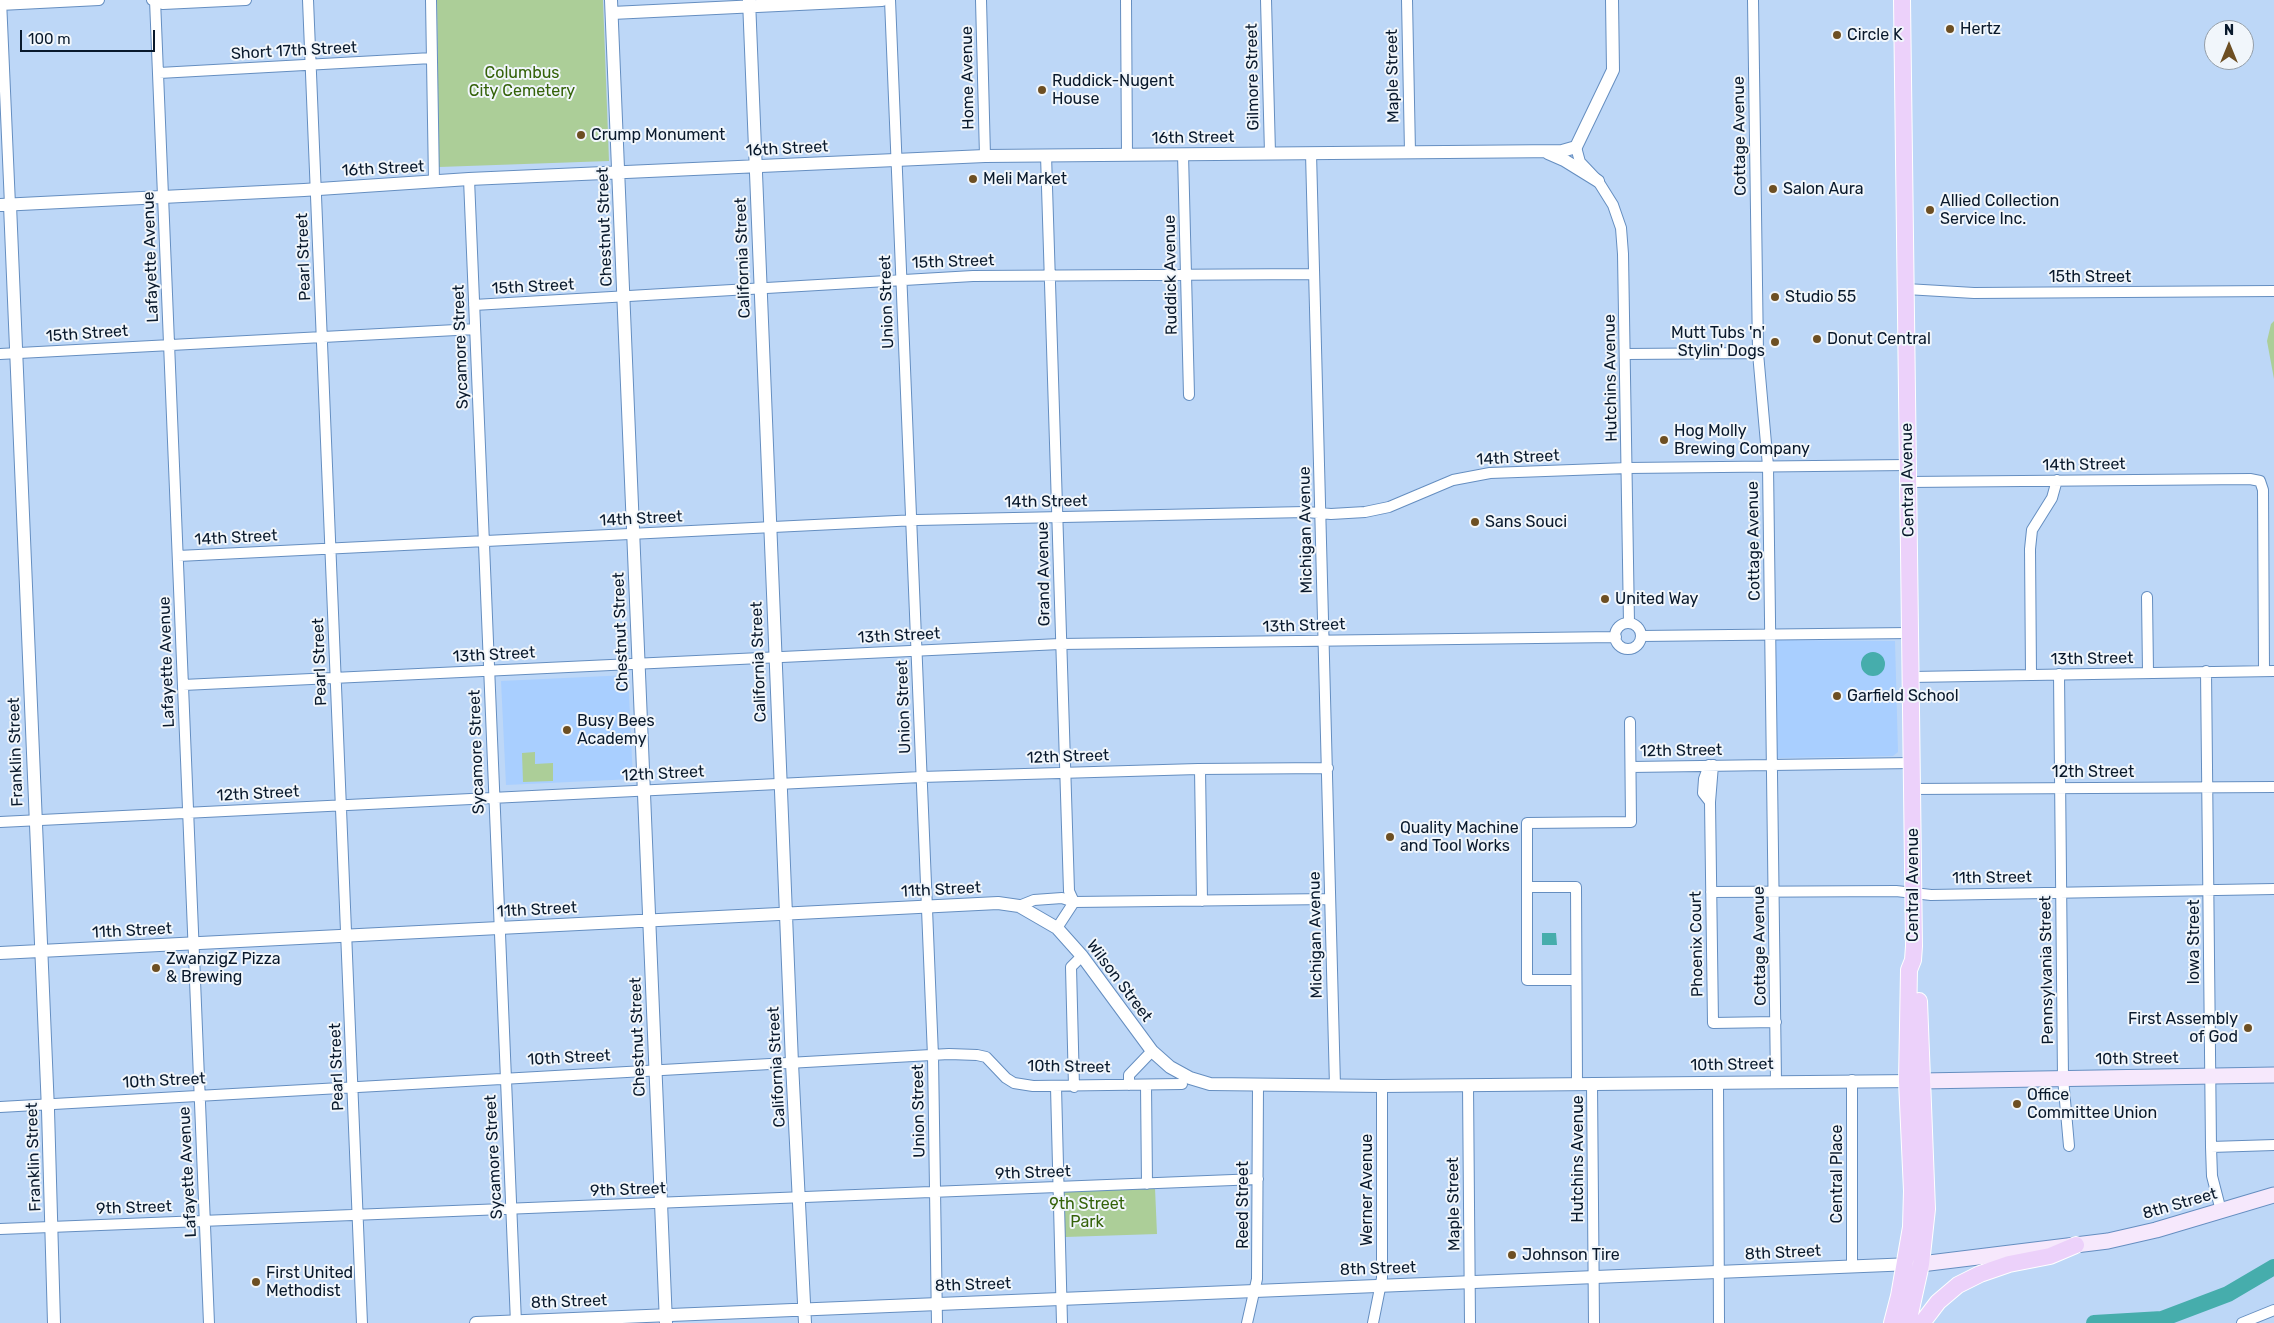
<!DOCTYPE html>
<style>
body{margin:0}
#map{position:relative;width:2274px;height:1323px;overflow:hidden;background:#bdd7f7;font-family:Rubik,sans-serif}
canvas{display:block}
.north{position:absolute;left:2204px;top:20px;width:50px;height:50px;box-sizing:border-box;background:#f1f6fb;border:1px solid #949ea8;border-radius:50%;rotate:0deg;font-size:14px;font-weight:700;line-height:20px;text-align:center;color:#09192c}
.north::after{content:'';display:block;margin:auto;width:18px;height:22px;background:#6d4f23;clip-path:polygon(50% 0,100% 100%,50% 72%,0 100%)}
.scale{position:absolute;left:20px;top:30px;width:135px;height:22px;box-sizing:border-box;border:2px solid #09192c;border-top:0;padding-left:6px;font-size:15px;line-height:18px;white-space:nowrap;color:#09192c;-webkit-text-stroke:4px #f1f6fb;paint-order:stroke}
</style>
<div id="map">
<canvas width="2274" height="1323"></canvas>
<div class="north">N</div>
<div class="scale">100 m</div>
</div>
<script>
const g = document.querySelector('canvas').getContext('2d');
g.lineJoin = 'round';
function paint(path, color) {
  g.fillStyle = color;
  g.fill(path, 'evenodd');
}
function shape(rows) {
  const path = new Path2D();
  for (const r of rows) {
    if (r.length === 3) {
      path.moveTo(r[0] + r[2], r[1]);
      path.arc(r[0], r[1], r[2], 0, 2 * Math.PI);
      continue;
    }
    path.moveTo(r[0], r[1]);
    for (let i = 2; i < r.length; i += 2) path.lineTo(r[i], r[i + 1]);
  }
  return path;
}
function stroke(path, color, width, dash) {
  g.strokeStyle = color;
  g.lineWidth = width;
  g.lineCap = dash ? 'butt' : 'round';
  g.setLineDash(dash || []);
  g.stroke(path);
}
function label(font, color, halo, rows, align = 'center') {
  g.font = font + ' Rubik,sans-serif';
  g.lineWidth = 4;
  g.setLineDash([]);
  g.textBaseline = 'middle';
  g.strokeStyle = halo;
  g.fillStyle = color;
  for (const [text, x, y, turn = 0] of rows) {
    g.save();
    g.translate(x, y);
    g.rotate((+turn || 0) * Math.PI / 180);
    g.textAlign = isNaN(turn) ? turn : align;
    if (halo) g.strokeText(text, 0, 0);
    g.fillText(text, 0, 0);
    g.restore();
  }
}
const built = shape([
 [1776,640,1895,641,1898,752,1893,756,1777,758],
 [628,675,633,779,506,785,501,681]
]);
const green = shape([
 [437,0,603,0,609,161,439,167],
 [2274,321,2274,379,2267,341,2271,324],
 [535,752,535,764,553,763,553,781,523,782,522,753],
 [1155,1188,1157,1234,1065,1237,1063,1191]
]);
const water = shape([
 [1873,664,12],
 [1542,933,1556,933,1557,945,1542,945]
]);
const river = shape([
 [2094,1323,2162,1319,2228,1294,2274,1267]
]);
const minor = shape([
 [1,0,10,205],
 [152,0,163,4,246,0],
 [155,0,209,1323],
 [308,0,362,1323],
 [431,0,434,182],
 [890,0,933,1056,937,1323],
 [981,0,985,156],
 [1126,0,1127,155],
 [1266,0,1270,153],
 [1407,0,1410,152],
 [1753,0,1758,353,1768,466,1776,1082],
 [0,5,99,0],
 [159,73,432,58],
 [1576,147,1580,162,1598,181,1613,205,1621,228,1623,254,1629,623],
 [1311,153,1335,1086],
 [1183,154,1189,395],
 [1046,155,1069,891,1074,902],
 [469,179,516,1323],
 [1906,289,1974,293,2274,291],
 [474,305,973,276,1314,274],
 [0,354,475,329],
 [1626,354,1758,353],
 [1908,482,2250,479,2260,481,2263,490,2264,671],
 [178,556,917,520,1306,512,1331,514,1365,512,1389,507,1453,480,1490,473,1628,468,1908,465],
 [2147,597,2148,672],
 [1628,636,13],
 [1641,636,1910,633],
 [2206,671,2211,1147,2212,1176,2221,1211],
 [2059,674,2063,1078,2069,1146],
 [2031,675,2030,549,2032,530,2052,498,2057,480],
 [1911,677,2274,671],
 [183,685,1060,644,1616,637],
 [1709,765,1704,779,1703,793,1710,802,1713,765],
 [1631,767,1912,763],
 [1200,769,1202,901],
 [1912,789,2274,787],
 [1710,802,1713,1023,1776,1022],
 [0,822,921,777,1198,769,1328,768],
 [1527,887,1527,823,1631,822,1630,722],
 [1711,892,1896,891,1931,895,2274,889],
 [1019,906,1034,900,1062,898,1074,902],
 [1057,928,1074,902,1330,899],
 [1576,980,1527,980,1527,887,1576,887,1577,1084],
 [1852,1080,1852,1267],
 [1718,1082,1719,1323],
 [1592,1084,1594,1323],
 [1129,1085,1129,1075,1152,1051],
 [1146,1085,1147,1184],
 [1468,1085,1470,1323],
 [1056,1087,1062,1323],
 [1074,1087,1071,967,1082,956],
 [0,1107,949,1054,977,1055,986,1057,1006,1078,1014,1083,1033,1086,1182,1084],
 [2211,1147,2274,1145],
 [0,1229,1258,1179],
 [1247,1323,1257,1279,1258,1085],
 [1373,1323,1382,1278,1382,1086],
 [2242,1323,2274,1310]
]);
const tertiary = shape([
 [611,0,666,1323],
 [749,0,792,1063,805,1323],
 [612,13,882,0],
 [1548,153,1564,160,1598,181],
 [0,205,304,190,469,179,985,156,1562,151,1576,147,1613,70,1612,0],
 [10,205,48,1110,54,1323],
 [0,953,998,903,1019,906,1057,928,1082,956,1152,1051,1170,1067,1190,1078,1210,1084,1382,1086,1915,1081],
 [476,1323,1912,1264]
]);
const secondary = shape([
 [1921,1081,2274,1075],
 [1921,1264,2108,1241,2156,1230,2274,1195]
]);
const primary = shape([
 [1892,1323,1899,1296,1911,1227,1912,1191,1907,1081,1909,970,1913,960,1914,946,1902,0],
 [1908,1323,1921,1264,1927,1209,1919,1001],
 [1922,1323,1938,1302,1958,1285,1980,1274,2009,1264,2050,1256,2076,1245]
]);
const markers = [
 [1950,29,5,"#6d4f23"],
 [1837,35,5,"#6d4f23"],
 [1042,90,5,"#6d4f23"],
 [581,135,5,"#6d4f23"],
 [973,179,5,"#6d4f23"],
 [1773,189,5,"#6d4f23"],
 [1930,210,5,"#6d4f23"],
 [1775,297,5,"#6d4f23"],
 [1817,339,5,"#6d4f23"],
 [1775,342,5,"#6d4f23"],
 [1664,440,5,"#6d4f23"],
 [1475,522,5,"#6d4f23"],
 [1605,599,5,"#6d4f23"],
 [1837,696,5,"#6d4f23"],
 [567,730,5,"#6d4f23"],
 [1390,837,5,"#6d4f23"],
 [156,968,5,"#6d4f23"],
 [2248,1028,5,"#6d4f23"],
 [2017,1104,5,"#6d4f23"],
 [1512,1255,5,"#6d4f23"],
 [256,1282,5,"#6d4f23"]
];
const poiNames = [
 ["Hertz",1960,29],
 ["Circle K",1847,35],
 ["Ruddick-Nugent",1052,81],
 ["House",1052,99],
 ["Crump Monument",591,135],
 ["Meli Market",983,179],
 ["Salon Aura",1783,189],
 ["Allied Collection",1940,201],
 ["Service Inc.",1940,219],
 ["Studio 55",1785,297],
 ["Mutt Tubs 'n'",1765,333,"right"],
 ["Stylin' Dogs",1765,351,"right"],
 ["Donut Central",1827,339],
 ["Hog Molly",1674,431],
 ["Brewing Company",1674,449],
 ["Sans Souci",1485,522],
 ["United Way",1615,599],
 ["Garfield School",1847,696],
 ["Busy Bees",577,721],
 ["Academy",577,739],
 ["Quality Machine",1400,828],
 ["and Tool Works",1400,846],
 ["ZwanzigZ Pizza",166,959],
 ["& Brewing",166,977],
 ["First Assembly",2238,1019,"right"],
 ["of God",2238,1037,"right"],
 ["Office",2027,1095],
 ["Committee Union",2027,1113],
 ["Johnson Tire",1522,1255],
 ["First United",266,1273],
 ["Methodist",266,1291]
];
const streetNames = [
 ["Short 17th Street",294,51,-3],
 ["Maple Street",1393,76,-91],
 ["Gilmore Street",1253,77,-91],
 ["Home Avenue",968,78,-91],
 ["Cottage Avenue",1740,136,-91],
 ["16th Street",1193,138,-1],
 ["16th Street",787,149,-3],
 ["16th Street",383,169,-3],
 ["Chestnut Street",605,227,-92],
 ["Lafayette Avenue",151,257,-92],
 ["Pearl Street",304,257,-92],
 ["California Street",743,258,-92],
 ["15th Street",953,262,-2],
 ["Ruddick Avenue",1171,275,-91],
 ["15th Street",2090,277],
 ["15th Street",533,287,-3],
 ["Union Street",887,302,-92],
 ["15th Street",87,334,-4],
 ["Sycamore Street",461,347,-92],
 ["Hutchins Avenue",1611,378,-91],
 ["14th Street",1518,458,-3],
 ["14th Street",2084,465,-1],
 ["Central Avenue",1908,480,-91],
 ["14th Street",1046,502,-1],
 ["14th Street",641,519,-3],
 ["Michigan Avenue",1306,530,-91],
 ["14th Street",236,538,-3],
 ["Cottage Avenue",1754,541,-91],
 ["Grand Avenue",1044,574,-91],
 ["13th Street",1304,626,-2],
 ["Chestnut Street",621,632,-92],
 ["13th Street",899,636,-3],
 ["13th Street",494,655,-3],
 ["13th Street",2092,659,-1],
 ["Lafayette Avenue",167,662,-92],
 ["Pearl Street",320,662,-92],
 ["California Street",759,662,-92],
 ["Union Street",904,707,-92],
 ["12th Street",1681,751,-1],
 ["Franklin Street",16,752,-92],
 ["Sycamore Street",477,752,-92],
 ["12th Street",1068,757,-2],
 ["12th Street",2093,772],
 ["12th Street",663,774,-3],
 ["12th Street",258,794,-3],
 ["11th Street",1992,878,-1],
 ["Central Avenue",1913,885,-90],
 ["11th Street",941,890,-3],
 ["11th Street",537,910,-3],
 ["11th Street",132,931,-3],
 ["Michigan Avenue",1316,935,-91],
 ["Iowa Street",2194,942,-90],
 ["Phoenix Court",1697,944,-91],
 ["Cottage Avenue",1760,946,-91],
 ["Pennsylvania Street",2047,970,-91],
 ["Wilson Street",1119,981,53],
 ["Chestnut Street",638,1037,-92],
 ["10th Street",569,1058,-3],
 ["10th Street",2137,1059,-1],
 ["10th Street",1732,1065,-1],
 ["Pearl Street",337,1067,-92],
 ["California Street",777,1067,-93],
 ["10th Street",1069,1067,1],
 ["10th Street",164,1081,-3],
 ["Union Street",919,1111,-91],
 ["Franklin Street",34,1157,-92],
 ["Sycamore Street",494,1157,-93],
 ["Hutchins Avenue",1578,1159,-90],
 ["Lafayette Avenue",188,1172,-93],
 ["9th Street",1033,1173,-2],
 ["Central Place",1837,1174,-90],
 ["9th Street",628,1190,-2],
 ["Werner Avenue",1367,1190,-90],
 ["Maple Street",1454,1204,-91],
 ["8th Street",2180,1204,-16],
 ["Reed Street",1243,1205,-90],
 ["9th Street",134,1208,-2],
 ["8th Street",1783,1253,-3],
 ["8th Street",1378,1269,-2],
 ["8th Street",973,1285,-2],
 ["8th Street",569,1302,-2]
];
const parkNames = [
 ["Columbus",522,73],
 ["City Cemetery",522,91],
 ["9th Street",1087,1204],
 ["Park",1087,1222]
];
paint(built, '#a9cfff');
paint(green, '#acce98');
paint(water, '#46adac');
stroke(river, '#46adac', 16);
stroke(minor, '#658ec0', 12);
stroke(tertiary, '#658ec0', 14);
stroke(secondary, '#658ec0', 17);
stroke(primary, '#fff', 18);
stroke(minor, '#fff', 10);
stroke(tertiary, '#fff', 12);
stroke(secondary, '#f6e8fc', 15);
stroke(primary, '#ecd1fa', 16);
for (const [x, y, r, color] of markers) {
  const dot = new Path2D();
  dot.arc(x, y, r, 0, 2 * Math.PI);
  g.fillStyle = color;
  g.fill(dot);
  stroke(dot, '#f1f6fb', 2);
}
label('16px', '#09192c', '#f1f6fb', poiNames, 'left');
label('16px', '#09192c', '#f1f6fb', streetNames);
label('16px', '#346209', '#f1f6fb', parkNames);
</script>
